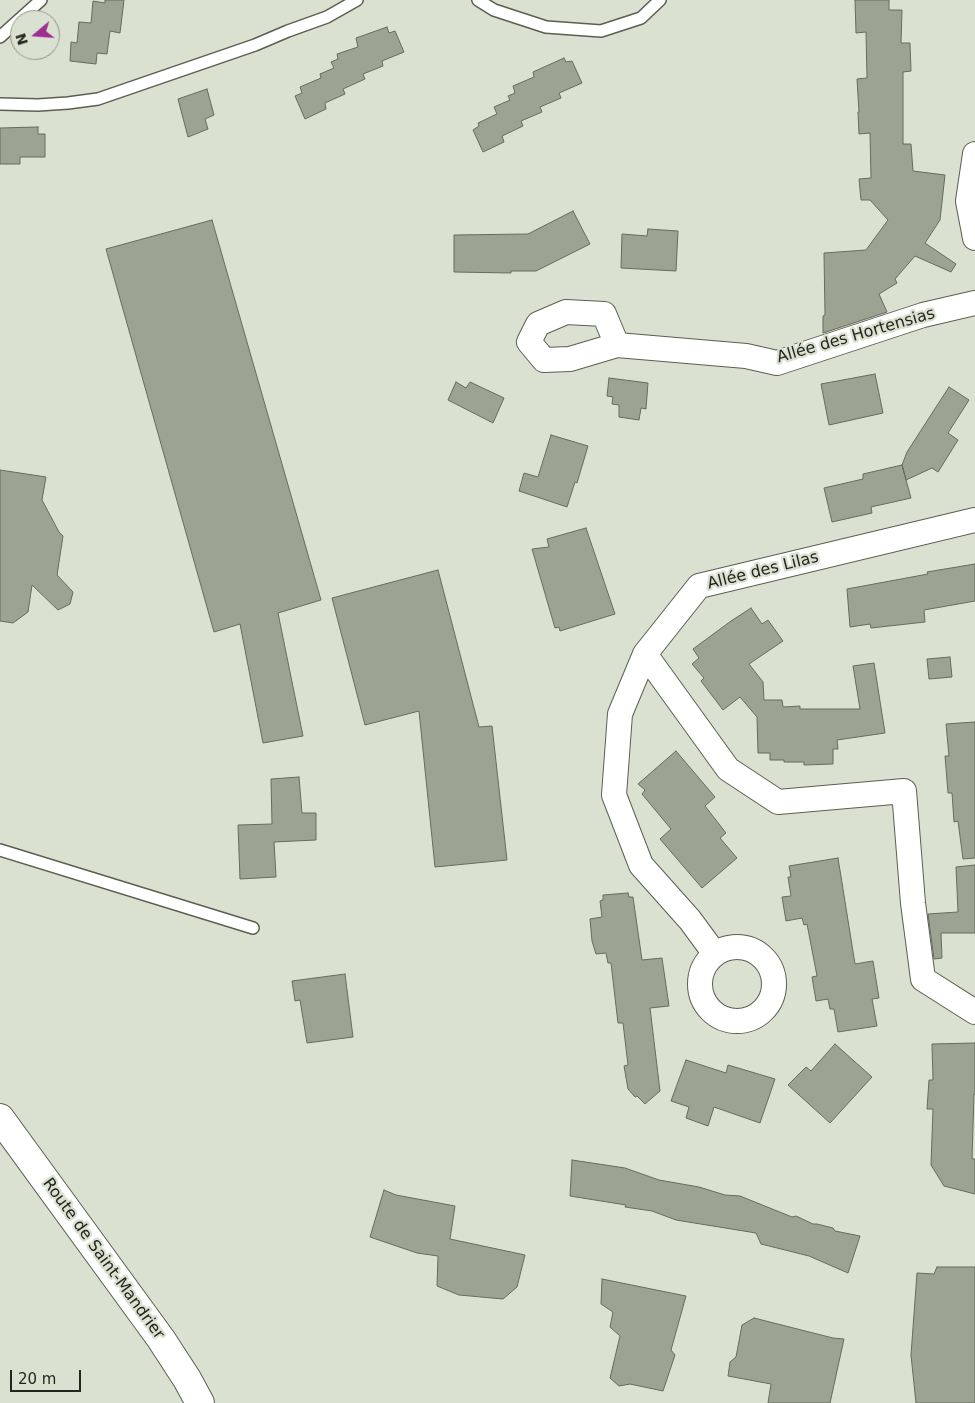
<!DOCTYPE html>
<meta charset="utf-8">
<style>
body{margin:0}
#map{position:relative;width:975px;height:1403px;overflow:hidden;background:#dbe1d0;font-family:"DejaVu Sans",sans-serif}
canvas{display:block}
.north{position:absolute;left:10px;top:10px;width:50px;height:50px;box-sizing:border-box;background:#dbe1d0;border:1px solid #919689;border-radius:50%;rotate:252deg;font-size:14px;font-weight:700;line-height:20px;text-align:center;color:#23251f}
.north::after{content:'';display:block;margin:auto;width:18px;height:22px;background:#9c3090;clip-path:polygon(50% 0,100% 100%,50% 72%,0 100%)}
.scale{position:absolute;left:10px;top:1370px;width:71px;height:22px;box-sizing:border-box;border:2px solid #23251f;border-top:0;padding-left:6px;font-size:15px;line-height:18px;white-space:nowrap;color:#23251f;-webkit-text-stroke:4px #dbe1d0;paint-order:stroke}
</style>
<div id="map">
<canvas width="975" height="1403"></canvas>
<div class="north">N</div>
<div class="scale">20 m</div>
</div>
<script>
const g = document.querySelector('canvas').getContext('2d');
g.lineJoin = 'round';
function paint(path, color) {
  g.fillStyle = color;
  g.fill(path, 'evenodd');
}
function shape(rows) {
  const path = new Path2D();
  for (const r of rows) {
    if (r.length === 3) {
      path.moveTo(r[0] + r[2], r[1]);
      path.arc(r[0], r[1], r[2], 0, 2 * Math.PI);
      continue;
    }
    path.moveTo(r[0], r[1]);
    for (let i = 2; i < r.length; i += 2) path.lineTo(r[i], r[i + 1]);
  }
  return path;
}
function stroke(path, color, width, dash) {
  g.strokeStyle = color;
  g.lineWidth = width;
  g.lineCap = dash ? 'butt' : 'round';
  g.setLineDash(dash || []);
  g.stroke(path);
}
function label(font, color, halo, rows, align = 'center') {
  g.font = font + ' "DejaVu Sans",sans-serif';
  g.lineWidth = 4.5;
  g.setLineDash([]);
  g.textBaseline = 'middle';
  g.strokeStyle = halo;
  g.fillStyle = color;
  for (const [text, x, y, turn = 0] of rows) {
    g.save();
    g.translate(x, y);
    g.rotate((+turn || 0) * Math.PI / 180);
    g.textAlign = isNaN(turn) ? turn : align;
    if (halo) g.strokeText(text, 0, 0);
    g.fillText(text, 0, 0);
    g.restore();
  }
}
const building = shape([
 [105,0,124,0,120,33,110,31,107,54,97,53,96,64,70,61,71,42,77,43,79,22,91,23,93,1,105,3,105,0],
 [855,0,889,0,889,10,902,10,901,43,910,43,911,71,903,72,903,144,911,144,913,171,945,175,940,220,925,243,956,264,951,272,915,256,895,279,897,283,879,294,887,312,823,333,823,316,825,315,824,253,866,250,888,220,870,200,861,200,859,179,871,178,870,133,859,134,858,112,859,112,857,79,867,78,866,32,856,33,855,0],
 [387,27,389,33,395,31,404,52,382,61,383,66,363,74,365,79,343,89,345,94,325,103,326,109,305,119,295,96,302,93,300,87,321,78,320,74,334,68,331,62,338,59,337,54,358,47,356,38,387,27],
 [564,58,566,62,572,61,582,83,559,93,561,98,540,107,542,112,521,121,523,126,502,136,504,142,483,152,473,130,479,126,478,123,497,114,494,107,510,100,508,96,515,93,513,86,534,77,533,72,564,58],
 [207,89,214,115,205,119,208,129,188,137,178,99,207,89],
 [38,127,38,134,45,134,45,157,20,157,20,164,0,164,0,128,38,127],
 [573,211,590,244,536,271,511,271,511,273,454,272,454,235,528,234,573,211],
 [212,220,321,600,278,613,303,736,263,743,240,624,214,632,106,249,212,220],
 [648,229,678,231,676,271,621,268,622,234,647,236,648,229],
 [875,374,883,413,829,425,821,384,875,374],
 [609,378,648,383,646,409,641,408,639,420,619,417,619,405,612,404,613,397,607,396,609,378],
 [456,382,466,388,470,382,504,398,493,423,448,400,456,382],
 [949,387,969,400,948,433,958,440,938,472,932,468,906,480,902,465,907,452,949,387],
 [551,435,588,446,577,483,575,482,567,507,519,491,524,473,538,477,551,435],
 [902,465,911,498,871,507,872,513,832,522,824,488,863,479,863,474,902,465],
 [0,470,46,477,42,500,59,532,63,536,57,575,73,592,70,604,58,610,32,585,28,612,13,623,0,621,0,470],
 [586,528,615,614,560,631,559,627,555,628,532,549,549,547,547,539,586,528],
 [975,564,975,601,924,610,925,622,871,628,870,624,850,627,847,589,928,574,927,572,975,564],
 [438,570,479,727,492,726,507,860,435,867,419,711,365,725,332,598,438,570],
 [751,608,762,624,768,620,783,641,749,664,763,682,764,700,782,700,783,707,800,706,800,709,860,709,853,666,874,663,885,733,837,740,838,749,833,749,833,764,804,765,804,762,784,762,784,760,770,760,770,753,758,753,757,717,740,697,723,710,701,681,704,678,692,664,699,658,693,649,731,621,751,608],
 [950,657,952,677,929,679,927,659,950,657],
 [975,722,975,858,963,859,958,821,954,822,952,793,948,793,945,756,949,756,946,724,975,722],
 [676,751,715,797,705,806,726,833,720,838,737,858,702,888,660,839,671,829,642,794,645,790,638,784,676,751],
 [299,777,302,813,316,813,316,840,274,842,276,877,240,879,238,825,272,824,271,779,299,777],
 [838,858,855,964,873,961,879,998,872,999,877,1026,838,1032,834,1009,830,1009,828,999,816,1001,812,977,817,976,807,924,804,925,802,918,786,921,782,897,791,896,788,877,791,877,789,866,838,858],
 [975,865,975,933,941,933,942,958,934,959,928,914,958,912,956,867,975,865],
 [628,893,629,897,633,897,642,960,662,958,669,1006,650,1008,660,1091,645,1104,637,1096,635,1097,628,1089,624,1066,628,1065,623,1023,618,1023,611,963,608,963,606,953,596,954,592,941,590,919,602,917,600,901,603,900,603,895,628,893],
 [345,974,353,1037,307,1043,300,1000,295,1001,292,981,345,974],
 [975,1043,975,1094,974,1094,972,1159,975,1159,975,1194,944,1186,931,1165,933,1109,927,1109,929,1080,933,1080,932,1044,975,1043],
 [835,1044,872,1077,830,1123,788,1085,806,1067,811,1071,835,1044],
 [686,1060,726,1073,728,1065,775,1079,760,1123,714,1107,708,1126,686,1118,689,1107,671,1101,686,1060],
 [572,1160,625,1168,659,1180,699,1187,725,1195,740,1196,792,1217,796,1216,813,1224,817,1224,833,1228,835,1231,860,1236,848,1273,809,1256,761,1244,756,1233,676,1220,652,1211,625,1207,626,1205,570,1196,572,1160],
 [384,1190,396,1195,455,1206,450,1239,525,1255,517,1287,503,1299,459,1295,437,1286,438,1256,417,1253,370,1237,384,1190],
 [937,1267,975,1267,975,1403,916,1403,911,1355,917,1273,934,1274,937,1267],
 [602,1279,686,1296,671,1350,675,1355,663,1391,630,1384,619,1386,610,1378,620,1336,610,1327,613,1312,601,1304,602,1279],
 [754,1318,833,1338,844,1339,830,1403,768,1403,771,1384,728,1376,730,1362,736,1357,742,1325,754,1318]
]);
const service = shape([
 [478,0,494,10,546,27,601,31,641,18,660,0],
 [0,37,41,0],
 [0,104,38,105,68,103,98,99,255,45,288,31,327,17,357,0],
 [0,850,253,928]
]);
const minor = shape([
 [975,154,968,201,975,238],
 [617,345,604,314,566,312,538,324,529,342,544,360,570,359,617,345,746,356,777,363,923,315,975,303],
 [645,654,728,769,778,802,904,791,913,903,923,979,975,1012],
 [737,984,37],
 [715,954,690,920,641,865,614,795,620,714,645,654,699,586,975,520]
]);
const secondary = shape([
 [0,1118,161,1339,187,1379,200,1403]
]);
const streetNames = [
 ["Allée des Hortensias",856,336,-16],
 ["Allée des Lilas",763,571,-14],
 ["Route de Saint-Mandrier",103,1259,54]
];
paint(building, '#9da392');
stroke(building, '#666b5c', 1);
stroke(service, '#5a5f50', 14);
stroke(minor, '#5a5f50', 26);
stroke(secondary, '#5a5f50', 30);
stroke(service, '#fff', 11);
stroke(minor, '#fff', 24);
stroke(secondary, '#fff', 28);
label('16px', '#23251f', '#dbe1d0', streetNames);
</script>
